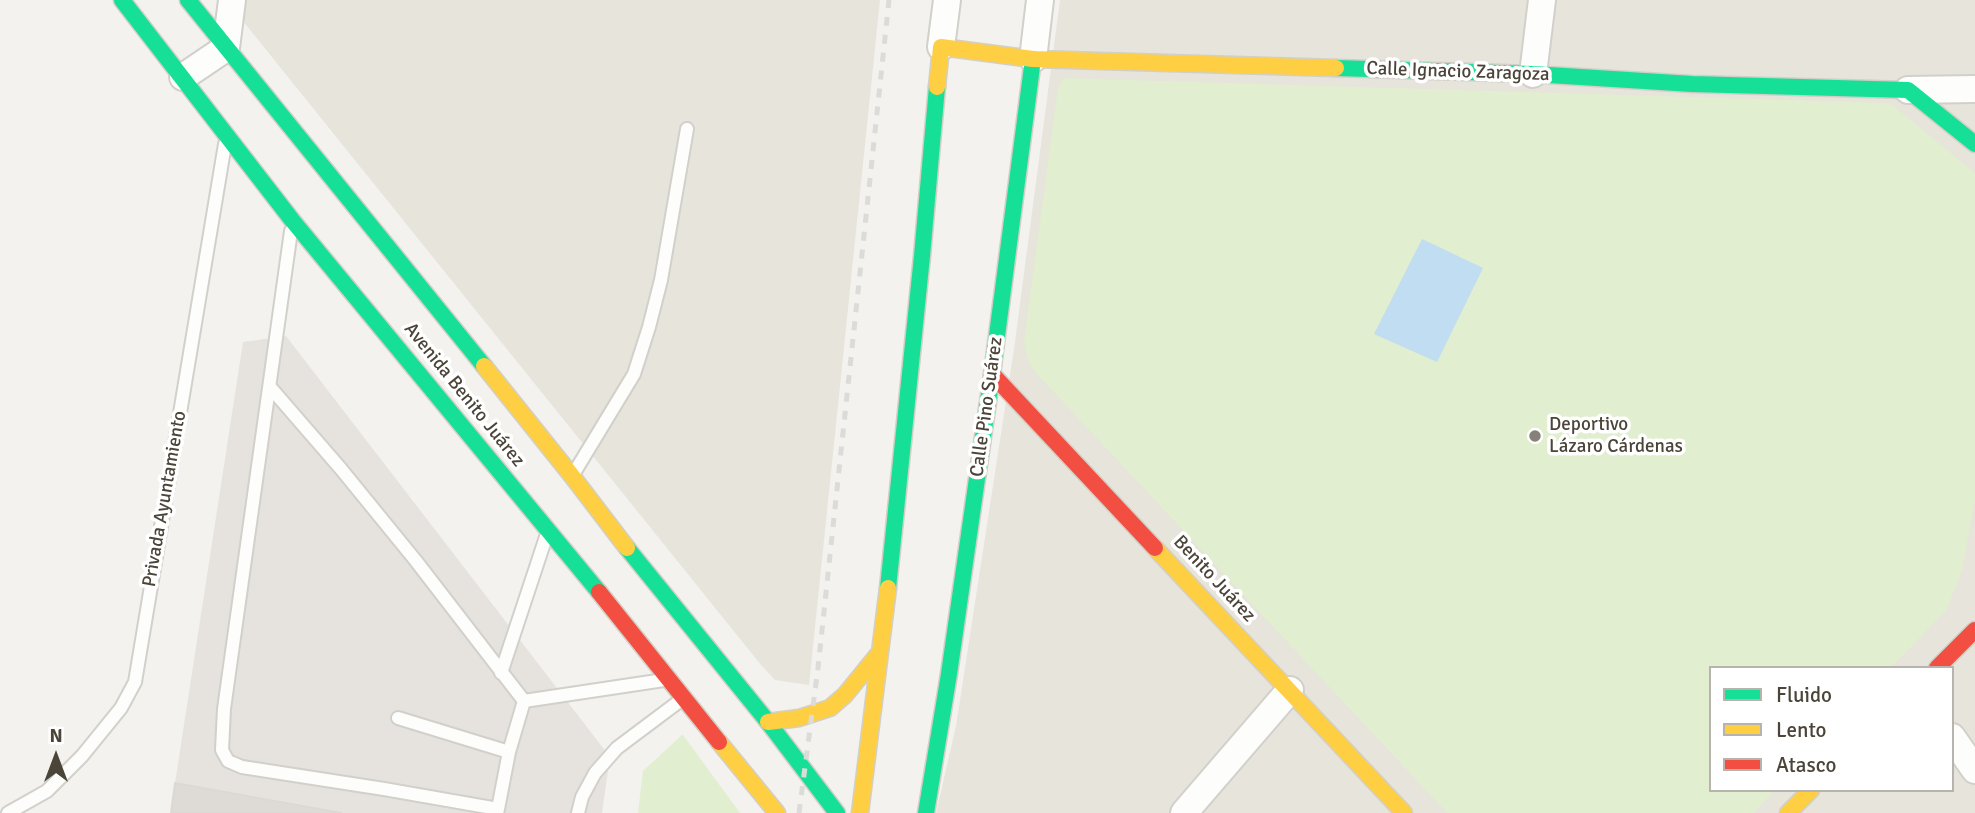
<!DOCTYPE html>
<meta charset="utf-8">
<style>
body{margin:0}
#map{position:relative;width:1975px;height:813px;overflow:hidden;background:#f4f2ee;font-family:Signika,sans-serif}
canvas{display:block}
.legend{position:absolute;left:1709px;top:666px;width:245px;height:126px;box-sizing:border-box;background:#fff;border:2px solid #b7b4b0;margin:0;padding:9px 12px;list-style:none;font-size:21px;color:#4b4439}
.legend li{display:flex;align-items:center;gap:14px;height:35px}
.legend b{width:35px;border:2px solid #b7b4b0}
.north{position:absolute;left:21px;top:722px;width:70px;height:70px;-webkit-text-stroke:5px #fff;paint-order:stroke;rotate:0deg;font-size:19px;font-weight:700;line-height:28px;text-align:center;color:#4b4439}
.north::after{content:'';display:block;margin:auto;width:24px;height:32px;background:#4b4439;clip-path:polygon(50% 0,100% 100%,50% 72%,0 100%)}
</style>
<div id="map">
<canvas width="1975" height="813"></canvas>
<ul class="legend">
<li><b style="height:9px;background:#16e098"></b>Fluido</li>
<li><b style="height:9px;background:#ffcf43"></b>Lento</li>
<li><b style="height:9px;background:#f24e42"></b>Atasco</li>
</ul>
<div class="north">N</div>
</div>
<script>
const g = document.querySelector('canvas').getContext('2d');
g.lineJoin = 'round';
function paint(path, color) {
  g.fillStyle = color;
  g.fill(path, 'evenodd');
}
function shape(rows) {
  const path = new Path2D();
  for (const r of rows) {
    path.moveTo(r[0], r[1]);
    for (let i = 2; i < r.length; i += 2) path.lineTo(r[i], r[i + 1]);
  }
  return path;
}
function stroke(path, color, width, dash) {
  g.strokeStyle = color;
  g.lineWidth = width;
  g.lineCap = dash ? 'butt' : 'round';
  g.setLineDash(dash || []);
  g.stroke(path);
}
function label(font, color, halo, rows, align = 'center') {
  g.font = font + ' Signika,sans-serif';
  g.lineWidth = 7;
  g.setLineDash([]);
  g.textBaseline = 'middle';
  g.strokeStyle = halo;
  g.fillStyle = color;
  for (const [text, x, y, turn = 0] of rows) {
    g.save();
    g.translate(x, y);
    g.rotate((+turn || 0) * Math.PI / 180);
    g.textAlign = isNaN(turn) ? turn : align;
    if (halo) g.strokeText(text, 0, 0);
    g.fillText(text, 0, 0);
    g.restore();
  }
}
const residential = shape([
 [226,0,880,0,809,685,775,680,761,665],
 [1060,0,1975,0,1975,813,936,813,956,726,1014,349],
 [1711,668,1952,668,1952,790,1711,790]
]);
const green = shape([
 [1063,78,1890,103,1975,173,1975,501,1962,570,1947,609,1891,668,1711,668,1711,790,1775,790,1754,813,1447,813,1035,372,1029,363,1024,341,1058,88],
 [682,735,683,735,740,813,638,813,643,771]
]);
const parking = shape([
 [286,336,610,757,602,813,341,813,175,783,243,342]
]);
const water = shape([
 [1422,239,1483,268,1437,362,1374,334]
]);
const building = shape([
 [175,783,341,813,171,813,175,783]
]);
const lane = shape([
 [291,231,224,709,222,750,228,761,242,767,384,789,498,809,497,813],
 [270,387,341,469,416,561,524,701,664,680],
 [574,473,634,374,649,327,661,280,687,129],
 [501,673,546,537],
 [398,718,509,752],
 [498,809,509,752,524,701],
 [8,813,47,791,82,756,121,708,135,682,225,144],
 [578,813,582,797,595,773,617,748,681,700]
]);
const street = shape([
 [941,47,947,0],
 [1033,59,1040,0],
 [1533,74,1542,0],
 [183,77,226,48,232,0],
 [1908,90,1975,89],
 [1952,737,1975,770],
 [1184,813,1290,690]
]);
const fast = shape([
 [122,0,292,220,599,592],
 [188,0,484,366],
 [1336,68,1533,74,1692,84,1908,90,1975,144],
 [627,548,768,722,837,813],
 [888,588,922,256,937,87],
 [926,813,949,674,992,374,1033,59]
]);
const slow = shape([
 [937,87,941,47,1033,59,1336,68],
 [484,366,572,476,627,548],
 [1155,548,1404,813],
 [768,722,799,718,830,708,845,695,880,652],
 [719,742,777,813],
 [860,813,888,588],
 [1788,813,1811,790]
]);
const jam = shape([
 [992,374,1155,548],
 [599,592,719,742],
 [1937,668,1975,630]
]);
const rail = shape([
 [799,813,818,668,889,0]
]);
const markers = [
 [1535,436,7,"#868178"]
];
const streetNames = [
 ["Calle Ignacio Zaragoza",1458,72,2],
 ["Avenida Benito Juárez",464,395,51],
 ["Calle Pino Suárez",987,407,-82],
 ["Privada Ayuntamiento",165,499,-80],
 ["Benito Juárez",1214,579,47]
];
const poiNames = [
 ["Deportivo",1549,425],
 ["Lázaro Cárdenas",1549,447]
];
paint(residential, '#e7e4dc');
paint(green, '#e1eecf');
paint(parking, '#e6e3df');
paint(water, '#c0ddf1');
paint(building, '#dedbd6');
stroke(building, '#dcd9d4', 2);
stroke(lane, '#d2d0cb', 16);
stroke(street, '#d2d0cb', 30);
stroke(fast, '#d3cfc5', 19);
stroke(slow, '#d3cfc5', 19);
stroke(jam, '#d3cfc5', 19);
stroke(lane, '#fdfdfc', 12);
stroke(street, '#fdfdfc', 26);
stroke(fast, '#16e098', 16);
stroke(slow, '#ffcf43', 16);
stroke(jam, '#f24e42', 16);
stroke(rail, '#dbdbda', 5, [9, 9]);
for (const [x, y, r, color] of markers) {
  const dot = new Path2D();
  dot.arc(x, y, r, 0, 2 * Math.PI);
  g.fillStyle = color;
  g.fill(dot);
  stroke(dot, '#fff', 2.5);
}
label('19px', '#4b4439', '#fff', streetNames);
label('19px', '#4b4439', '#fff', poiNames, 'left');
</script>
